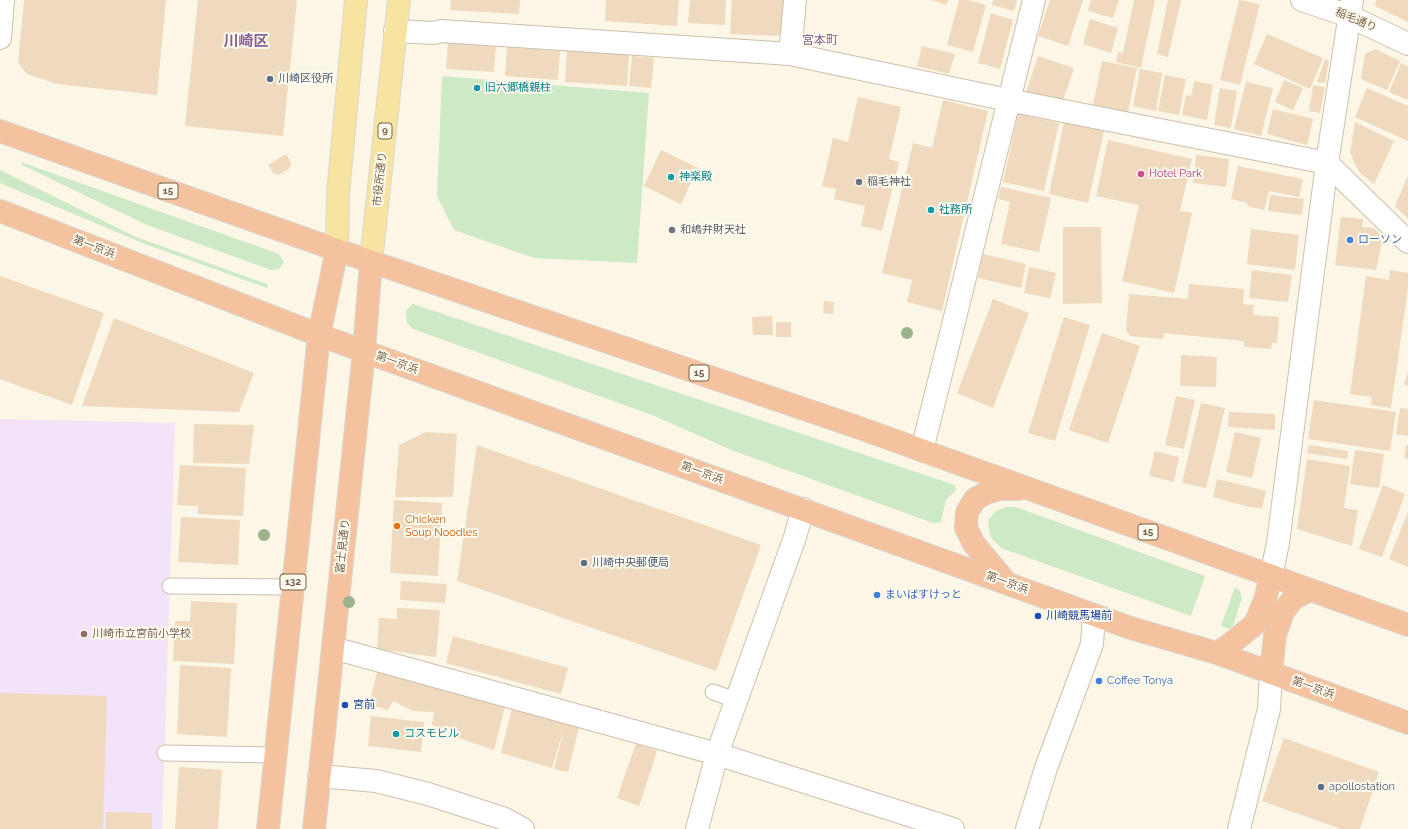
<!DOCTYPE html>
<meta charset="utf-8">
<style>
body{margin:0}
canvas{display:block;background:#fcf6e6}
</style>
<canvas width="1408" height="829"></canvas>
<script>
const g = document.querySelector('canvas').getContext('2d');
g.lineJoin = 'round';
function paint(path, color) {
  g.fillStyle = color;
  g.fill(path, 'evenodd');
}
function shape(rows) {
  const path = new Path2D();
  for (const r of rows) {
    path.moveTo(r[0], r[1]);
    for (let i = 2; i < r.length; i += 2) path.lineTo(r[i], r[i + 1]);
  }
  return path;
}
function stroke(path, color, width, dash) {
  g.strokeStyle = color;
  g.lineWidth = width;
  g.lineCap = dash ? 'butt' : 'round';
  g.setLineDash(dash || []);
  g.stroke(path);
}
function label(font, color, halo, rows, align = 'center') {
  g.font = font + ' Raleway,"Noto Sans JP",sans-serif';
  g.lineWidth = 4;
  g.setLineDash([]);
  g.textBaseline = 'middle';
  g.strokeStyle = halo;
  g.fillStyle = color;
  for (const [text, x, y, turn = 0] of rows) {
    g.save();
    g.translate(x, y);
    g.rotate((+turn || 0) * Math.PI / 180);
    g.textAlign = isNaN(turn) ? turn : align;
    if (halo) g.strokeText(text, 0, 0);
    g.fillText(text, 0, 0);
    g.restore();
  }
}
const education = shape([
 [0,419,175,423,162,829,0,829]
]);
const green = shape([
 [442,76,649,93,637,263,534,258,454,230,437,196],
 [21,162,279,254,284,262,279,269,271,270,147,225,22,165],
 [0,170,136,237,267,284,267,288,145,244,0,183],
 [413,304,955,485,956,490,946,500,941,522,933,523,734,451,652,415,413,329,407,323,406,313,407,309],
 [1006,507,1016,507,1205,576,1191,616,1001,548,991,538,988,524,989,519,996,511],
 [1235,587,1240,591,1242,598,1233,626,1229,629,1221,626]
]);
const building = shape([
 [24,0,166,0,157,95,57,84,27,74,18,63],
 [198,0,297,0,283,136,185,126],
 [451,0,520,0,519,14,450,10],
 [606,0,679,0,677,26,605,21],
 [690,0,726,0,725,25,688,23],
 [732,0,788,0,785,32,777,36,730,34],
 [930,0,948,0,947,5],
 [959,0,968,0,986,5,973,52,947,45],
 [993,0,1017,0,1014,11,992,5],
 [1050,0,1083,0,1068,46,1038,36],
 [1091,0,1119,0,1113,18,1088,11],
 [1134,0,1155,0,1141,68,1116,62,1118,52,1123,53],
 [1168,0,1181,0,1168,57,1157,54],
 [1239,0,1260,4,1240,85,1220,80],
 [1376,0,1408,0,1408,22,1375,6],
 [991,13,1013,20,1000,69,978,63],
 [1090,19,1118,28,1111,53,1083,44],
 [1267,34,1323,58,1310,89,1254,64],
 [448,42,496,45,494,72,446,69],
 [922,46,955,54,949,74,917,66],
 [507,47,560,51,558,80,505,76],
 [1375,49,1400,61,1387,90,1361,79,1365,54],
 [567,50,629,54,627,86,565,82],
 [632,56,654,58,651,88,629,86],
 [1038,56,1074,68,1061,107,1025,95],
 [1325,59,1329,60,1325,83,1317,82],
 [1102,61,1137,68,1128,112,1093,105],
 [1401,63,1408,66,1408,100,1389,92],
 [1140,69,1162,73,1156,111,1133,106],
 [1165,75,1186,79,1179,115,1158,111],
 [1284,80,1303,88,1293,110,1275,102],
 [1194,81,1213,85,1207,120,1182,115,1186,95,1191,96],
 [1246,82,1273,88,1261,136,1234,129],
 [1313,85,1325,87,1320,113,1309,111],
 [1220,88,1237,91,1231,128,1214,125],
 [1367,88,1408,106,1408,141,1355,117],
 [858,97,901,107,889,159,899,162,882,231,861,226,865,206,834,199,836,189,822,186,833,138,848,142],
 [943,100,988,111,942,311,907,302,912,280,882,273,913,143,932,148],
 [1273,109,1313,119,1307,145,1267,134],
 [1018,114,1059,123,1044,191,1003,182],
 [1064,122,1104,131,1088,203,1049,194],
 [1355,122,1394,141,1374,184,1359,172,1350,153],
 [1108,140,1192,159,1180,211,1192,213,1174,293,1122,281,1139,205,1096,196],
 [661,150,698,168,681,204,644,186],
 [286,154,292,164,289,166,290,168,278,175,273,173,268,165],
 [1196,155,1229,159,1226,187,1193,183],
 [1238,166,1303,179,1299,197,1269,191,1264,210,1247,206,1248,203,1231,199],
 [1408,176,1408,219,1395,206],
 [1001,187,1051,198,1039,252,1001,244,1010,202,998,199],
 [1270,195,1304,199,1302,215,1268,211],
 [1341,217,1363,219,1362,227,1374,228,1383,238,1376,270,1335,265],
 [1063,227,1101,227,1102,303,1063,304],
 [1251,229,1299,235,1295,270,1247,264],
 [983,254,1026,264,1021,288,978,278],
 [1029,267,1056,273,1050,298,1024,293],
 [1252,270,1292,275,1288,302,1249,298],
 [1390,270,1408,273,1408,288,1391,408,1371,405,1372,397,1350,394,1366,276,1389,280],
 [0,276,104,313,72,405,0,379],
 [1189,284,1244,289,1243,304,1254,305,1253,315,1279,317,1277,343,1272,343,1271,349,1244,347,1244,341,1164,333,1163,339,1130,336,1126,330,1129,294,1188,299],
 [993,299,1029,313,993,408,957,393],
 [824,301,834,302,833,314,823,313],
 [772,316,773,335,753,335,752,317],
 [1064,317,1090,325,1055,441,1028,433],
 [114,318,254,373,239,412,82,406],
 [776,322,791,322,791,337,776,337],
 [1102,333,1140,346,1108,443,1069,430],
 [1181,355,1217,357,1216,387,1180,386],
 [1408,372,1408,386,1404,384],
 [1176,396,1195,400,1184,449,1165,445],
 [1314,400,1396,412,1390,451,1308,439],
 [1201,403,1225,408,1206,488,1182,483],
 [1400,408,1408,409,1408,436,1396,434],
 [1229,412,1275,414,1275,430,1228,427],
 [194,424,254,425,249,464,193,463],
 [426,432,457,434,453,497,395,497,399,445],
 [1235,432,1261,438,1252,478,1226,472],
 [477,445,761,545,716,671,457,581],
 [1309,445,1348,451,1347,459,1307,453],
 [1406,445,1408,445,1408,459,1404,458],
 [1355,450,1384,454,1379,488,1350,484],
 [1155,451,1179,457,1174,482,1149,476],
 [1307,459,1350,466,1344,508,1358,510,1352,546,1297,529],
 [180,465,246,468,243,516,198,514,198,506,177,505],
 [1217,479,1266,491,1262,508,1249,507,1213,497],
 [1383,485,1405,494,1382,557,1359,549],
 [394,500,442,503,438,576,390,573],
 [1408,512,1408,567,1389,559],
 [181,517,240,520,238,565,178,562],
 [401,581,447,584,445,603,400,600],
 [191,601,237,603,234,664,173,661,175,621,190,621],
 [397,608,440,610,436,657,377,649,379,618,397,619],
 [453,636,568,668,561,694,446,663],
 [379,664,506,703,494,750,452,736,453,733,432,725,434,712,413,711,393,701,388,710,369,704],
 [180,665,231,668,227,737,177,734],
 [0,693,107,696,103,829,0,829],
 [513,704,566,721,552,768,501,753],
 [371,716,424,722,421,752,368,746],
 [565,724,579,727,568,772,554,769],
 [1284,738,1379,772,1360,829,1341,829,1262,801],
 [636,743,657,751,639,806,617,798],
 [179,767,222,770,218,829,175,829],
 [106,812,152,813,152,829,106,829]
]);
const lane = shape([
 [170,586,293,587],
 [713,692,736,700],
 [165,753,276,755]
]);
const street = shape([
 [1302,0,1349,16,1408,44],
 [395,31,434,33,441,31,790,54,1008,100,1327,163,1408,242],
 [0,38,3,0],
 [790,54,795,0],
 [922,450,1034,0],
 [1271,576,1278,543,1327,163,1352,0],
 [333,648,717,754,953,829],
 [319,776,376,781,428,794,505,819,523,829],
 [697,829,717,754,795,537,803,509],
 [1027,829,1046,768,1092,644,1094,615],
 [1239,829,1269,709,1271,673]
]);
const primary = shape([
 [337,250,338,194,356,0],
 [371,262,399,0]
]);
const highway = shape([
 [0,131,337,250,854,426,1408,625],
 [0,211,319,335,1094,615,1134,629,1217,653,1408,723],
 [1005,581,974,544,966,528,967,512,975,499,986,493,999,489,1018,489],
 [1217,653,1228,646,1255,624,1265,600,1271,576],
 [1271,673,1275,635,1283,612,1293,599,1310,590],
 [268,829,319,335,337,250],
 [314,829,364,351,371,262]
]);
const trees = [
 [907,333],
 [264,535],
 [349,602]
];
const markers = [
 [270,79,4,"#5c6f8a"],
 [477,88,4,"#0f9aa8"],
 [1141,174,4,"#d1479c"],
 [671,177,4,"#0f9aa8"],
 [859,182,4,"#6b7280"],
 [931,210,4,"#0f9aa8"],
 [672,230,4,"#6b7280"],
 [1350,240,4,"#3f7fe0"],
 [397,526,4,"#e8710a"],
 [584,563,4,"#5c6f8a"],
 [877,595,4,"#3f7fe0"],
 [1038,616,4,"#1a4fb4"],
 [84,634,4,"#8d6e63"],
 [1099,681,4,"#3f7fe0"],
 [345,705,4,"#1a4fb4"],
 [396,734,4,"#0f9aa8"],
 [1321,787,4,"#5c6f8a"]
];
const shields = [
 [385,131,14],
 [168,191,20],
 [699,373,20],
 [1148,532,20],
 [293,582,26]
];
const shieldNames = [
 ["9",385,131],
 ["15",168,191],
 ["15",699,373],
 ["15",1148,532],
 ["132",293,582]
];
const streetNames = [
 ["稲毛通り",1356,20,23],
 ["市役所通り",380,179,-84],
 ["第一京浜",94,247,21],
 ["第一京浜",397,363,20],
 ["第一京浜",702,473,20],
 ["富士見通り",343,546,-84],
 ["第一京浜",1007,583,20],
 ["第一京浜",1313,688,20]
];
const serviceNames = [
 ["川崎区役所",278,79],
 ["川崎中央郵便局",592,563],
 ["apollostation",1329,787]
];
const cultureNames = [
 ["旧六郷橋親柱",485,88],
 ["神楽殿",679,177],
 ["社務所",939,210],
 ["コスモビル",404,734]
];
const hotelNames = [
 ["Hotel Park",1149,174]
];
const worshipNames = [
 ["稲毛神社",867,182],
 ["和嶋弁財天社",680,230]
];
const shopNames = [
 ["ローソン",1358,240],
 ["まいばすけっと",885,595],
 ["Coffee Tonya",1107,681]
];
const foodNames = [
 ["Chicken",405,520],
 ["Soup Noodles",405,533]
];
const transitNames = [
 ["川崎競馬場前",1046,616],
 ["宮前",353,705]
];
const educationNames = [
 ["川崎市立宮前小学校",92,634]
];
const neighbourhoodNames = [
 ["宮本町",820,40]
];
const districtNames = [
 ["川崎区",246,41]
];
paint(education, '#f3e3f8');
paint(green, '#cee9c5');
paint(building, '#f0dabf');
stroke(lane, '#cdbfad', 17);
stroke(street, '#cdbfad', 24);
stroke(primary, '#dbd6d0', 24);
stroke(highway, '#dbd6d0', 24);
stroke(lane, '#fff', 15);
stroke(street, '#fff', 22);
stroke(primary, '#f8e4a1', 22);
stroke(highway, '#f4c29f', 22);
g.fillStyle = '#9bb28c';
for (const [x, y] of trees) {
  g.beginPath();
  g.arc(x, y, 6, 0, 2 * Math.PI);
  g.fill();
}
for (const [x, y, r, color] of markers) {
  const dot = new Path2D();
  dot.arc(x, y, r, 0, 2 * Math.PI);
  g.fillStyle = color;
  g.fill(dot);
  stroke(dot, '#fefaed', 1.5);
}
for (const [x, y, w] of shields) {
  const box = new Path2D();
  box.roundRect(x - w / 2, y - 8, w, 16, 3);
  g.fillStyle = '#fefaed';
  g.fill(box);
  stroke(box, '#74604c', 1);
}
label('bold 10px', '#74604c', null, shieldNames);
label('11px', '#74604c', '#fefaed', streetNames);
label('11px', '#4e5e75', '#fefaed', serviceNames, 'left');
label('11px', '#0d838f', '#fefaed', cultureNames, 'left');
label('11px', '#b23c85', '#fefaed', hotelNames, 'left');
label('11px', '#5b616d', '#fefaed', worshipNames, 'left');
label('11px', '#366cbe', '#fefaed', shopNames, 'left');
label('11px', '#c56008', '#fefaed', foodNames, 'left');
label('11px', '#164399', '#fefaed', transitNames, 'left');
label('11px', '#785e54', '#fefaed', educationNames, 'left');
label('12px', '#886391', '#fefaed', neighbourhoodNames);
label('bold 15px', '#886391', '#fefaed', districtNames);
</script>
